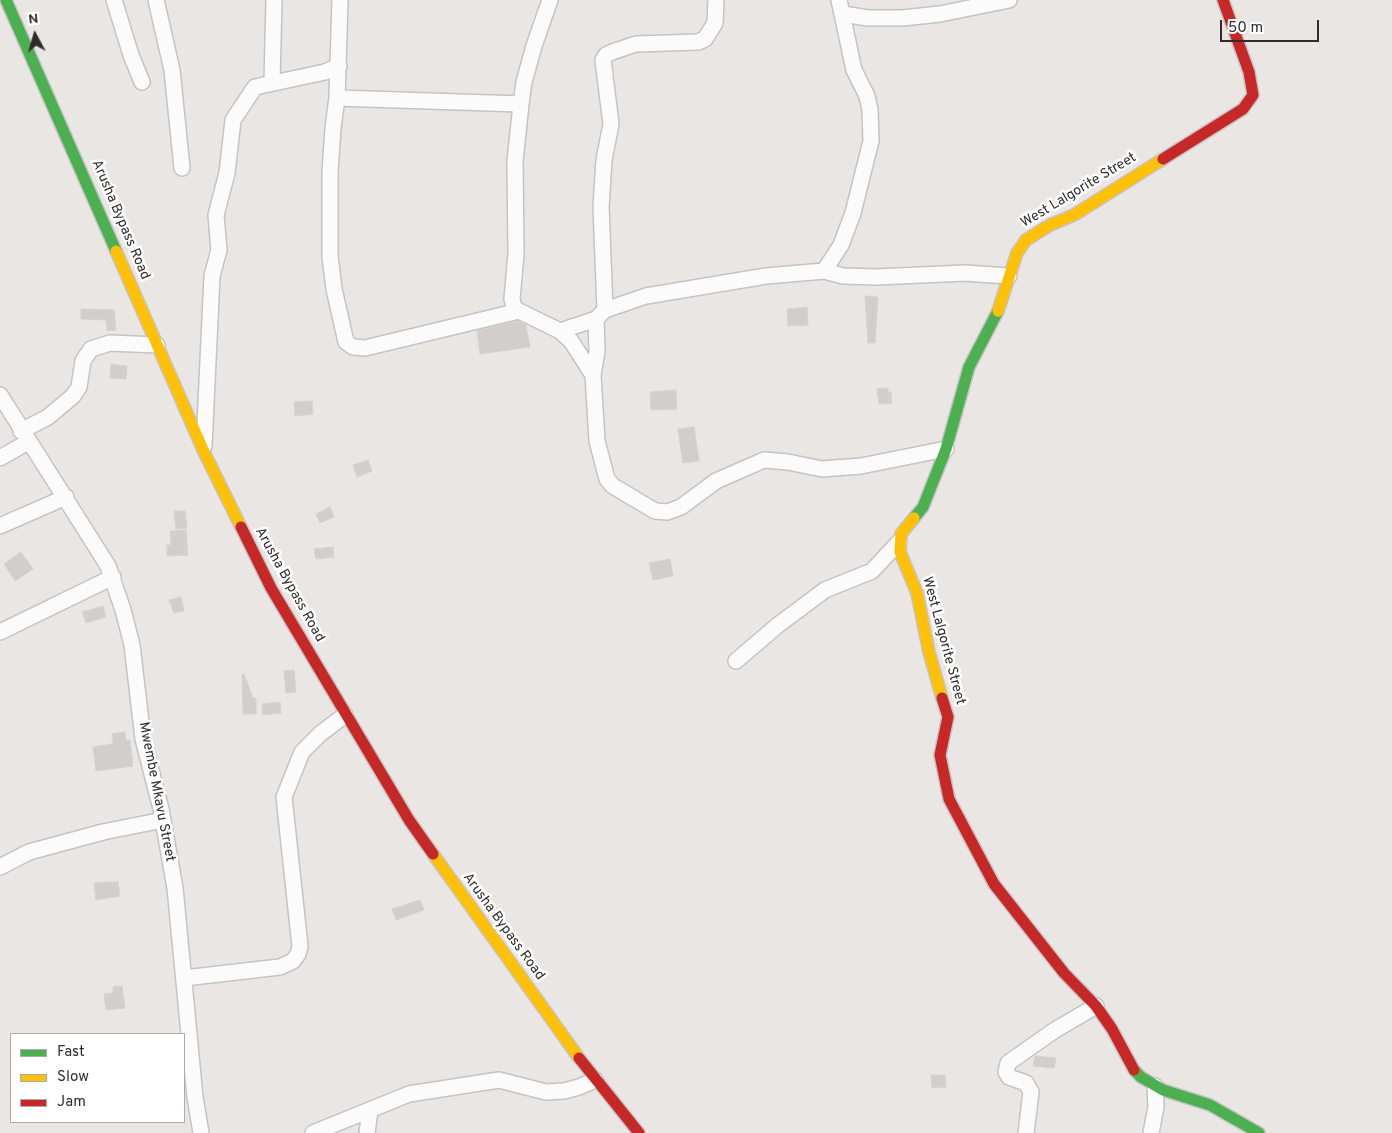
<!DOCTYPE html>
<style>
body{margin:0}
#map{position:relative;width:1392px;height:1133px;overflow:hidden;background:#eae6e3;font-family:Overpass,sans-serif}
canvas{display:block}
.legend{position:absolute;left:10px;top:1033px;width:175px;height:90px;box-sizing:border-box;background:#fff;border:1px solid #ababab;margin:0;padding:6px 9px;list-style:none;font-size:15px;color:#2d2d2d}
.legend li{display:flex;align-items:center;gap:10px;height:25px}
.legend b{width:25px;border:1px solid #ababab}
.north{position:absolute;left:10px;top:10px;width:50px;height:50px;-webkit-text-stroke:4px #fff;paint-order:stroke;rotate:354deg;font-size:14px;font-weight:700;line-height:20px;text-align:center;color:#2d2d2d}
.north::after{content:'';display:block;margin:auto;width:18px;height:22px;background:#2d2d2d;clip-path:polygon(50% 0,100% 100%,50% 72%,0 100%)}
.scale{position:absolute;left:1220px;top:20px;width:99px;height:22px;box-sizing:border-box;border:2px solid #2d2d2d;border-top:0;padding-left:6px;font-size:15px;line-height:18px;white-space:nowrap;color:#2d2d2d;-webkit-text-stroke:4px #fff;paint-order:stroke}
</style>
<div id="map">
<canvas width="1392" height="1133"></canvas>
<ul class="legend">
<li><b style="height:6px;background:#4caf50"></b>Fast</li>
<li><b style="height:6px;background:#ffc107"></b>Slow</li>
<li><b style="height:6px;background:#c62828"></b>Jam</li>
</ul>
<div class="north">N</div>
<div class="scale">50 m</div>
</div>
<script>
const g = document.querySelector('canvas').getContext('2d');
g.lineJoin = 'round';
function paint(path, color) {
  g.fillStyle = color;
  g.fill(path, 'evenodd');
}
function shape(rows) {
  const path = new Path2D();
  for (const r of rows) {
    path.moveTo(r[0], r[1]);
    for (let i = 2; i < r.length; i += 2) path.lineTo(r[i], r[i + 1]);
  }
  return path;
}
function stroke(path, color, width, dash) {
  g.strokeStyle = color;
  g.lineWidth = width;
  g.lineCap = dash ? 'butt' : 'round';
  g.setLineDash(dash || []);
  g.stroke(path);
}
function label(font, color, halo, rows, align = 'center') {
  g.font = font + ' Overpass,sans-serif';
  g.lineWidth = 5;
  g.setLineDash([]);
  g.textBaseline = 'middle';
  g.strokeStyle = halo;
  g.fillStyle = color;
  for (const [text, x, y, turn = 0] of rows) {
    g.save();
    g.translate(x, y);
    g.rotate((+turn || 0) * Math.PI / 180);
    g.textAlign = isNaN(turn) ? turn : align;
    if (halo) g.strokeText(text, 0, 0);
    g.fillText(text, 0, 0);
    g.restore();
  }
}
const building = shape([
 [865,296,878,297,875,343,868,343,865,296],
 [807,307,808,325,788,326,787,309,807,307],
 [81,309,114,310,116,330,107,331,106,320,81,319,81,309],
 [518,321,526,325,530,347,480,354,477,331,518,321],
 [111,364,127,366,126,379,110,378,111,364],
 [888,388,888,392,891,392,892,403,879,404,877,389,888,388],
 [676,390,677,409,651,410,650,392,676,390],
 [312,401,313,414,295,416,294,402,312,401],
 [694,427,699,461,683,463,678,429,694,427],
 [368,460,372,471,357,477,353,465,368,460],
 [330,507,334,517,320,523,316,514,330,507],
 [174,511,185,511,187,528,176,529,174,511],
 [186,530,188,555,167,556,167,545,171,545,170,531,186,530],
 [333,547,334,557,316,559,314,549,333,547],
 [21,552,33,569,15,581,4,564,21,552],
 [670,559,673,576,653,580,649,563,670,559],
 [181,597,184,611,174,613,169,600,181,597],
 [103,606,106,617,86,623,82,612,103,606],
 [294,670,296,692,286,693,284,671,294,670],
 [244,674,253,698,256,698,256,714,243,714,242,675,244,674],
 [280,702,281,713,263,715,262,704,280,702],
 [125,732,126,741,130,740,133,766,96,771,93,747,113,744,112,734,125,732],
 [105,882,118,882,120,896,96,900,94,883,105,882],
 [420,900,424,910,396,920,392,909,420,900],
 [122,986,125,1008,106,1010,104,994,113,993,113,987,122,986],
 [1035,1056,1056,1058,1054,1068,1033,1066,1035,1056],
 [931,1075,945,1075,946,1087,932,1088,931,1075]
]);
const street = shape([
 [114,0,131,55,142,82],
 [156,0,172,70,182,168],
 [340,0,337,98,333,128,330,172,330,256,334,289,346,342,353,347,365,348,519,311],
 [550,0,534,46,524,82,521,104,515,161,516,254,512,299,514,307,519,311,560,331,596,319,605,310,646,296,766,276,824,271,843,276,876,277,965,273,1009,276],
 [843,14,868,18,902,18,940,14,1009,0],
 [272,82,274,0],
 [337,98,521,104],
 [824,271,841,245,853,213,871,141,870,110,867,96,854,70,839,0],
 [605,310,601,207,604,160,611,124,603,60,606,55,612,52,636,44,698,42,705,39,715,23,716,0],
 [560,331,571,341,593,375,597,441,607,479,613,486,655,511,667,512,681,507,716,481,764,460,788,462,822,469,861,466,946,449],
 [593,375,597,351,596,319],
 [0,395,108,566,123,610,132,645,143,739,161,809,175,888,195,1097,201,1133],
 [21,431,48,417,73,396,79,387,83,361,91,349,110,343,157,345],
 [204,446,212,276,219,250,216,215,227,173,233,120,255,87,325,72,339,66],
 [0,458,28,442],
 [0,526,66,497],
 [0,632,113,577],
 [736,661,778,625,825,590,872,571,899,542],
 [0,867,29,852,103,832,163,820],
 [184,978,280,967,293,961,298,954,300,946,284,797,302,752,320,734,345,715],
 [313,1133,409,1094,499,1080,546,1092,564,1091,579,1087,595,1080],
 [367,1133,370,1110],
 [1026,1133,1031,1092,1026,1083,1009,1077,1006,1072,1008,1063,1055,1030,1096,1006],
 [1151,1133,1156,1107,1155,1086]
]);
const fast = shape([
 [6,0,116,251],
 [914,518,923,507,946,449,969,367,998,311],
 [1134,1070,1141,1077,1163,1090,1210,1105,1259,1133]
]);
const slow = shape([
 [116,251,204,452,241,527],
 [998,311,1017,253,1026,240,1050,225,1074,215,1163,159],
 [914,518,901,534,900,552,917,593,929,652,942,698],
 [433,854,579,1058]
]);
const jam = shape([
 [1163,159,1243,109,1253,95,1249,72,1223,0],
 [241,527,271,588,409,820,433,854],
 [942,698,948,717,940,755,949,799,994,884,1064,973,1096,1006,1112,1029,1134,1070],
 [579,1058,639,1133]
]);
const streetNames = [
 ["West Lalgorite Street",1079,191,-31],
 ["Arusha Bypass Road",120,220,67],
 ["Arusha Bypass Road",289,585,61],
 ["West Lalgorite Street",943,641,75],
 ["Mwembe Mkavu Street",156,792,79],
 ["Arusha Bypass Road",503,927,54]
];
paint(building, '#d1cecc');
stroke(building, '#d5d2cf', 1);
stroke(street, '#c5c3c3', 18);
stroke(fast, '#c5c3c3', 14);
stroke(slow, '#c5c3c3', 14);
stroke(jam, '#c5c3c3', 14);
stroke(street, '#fcfbfb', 15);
stroke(fast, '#4caf50', 11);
stroke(slow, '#ffc107', 11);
stroke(jam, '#c62828', 11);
label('14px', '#2d2d2d', '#fff', streetNames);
</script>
